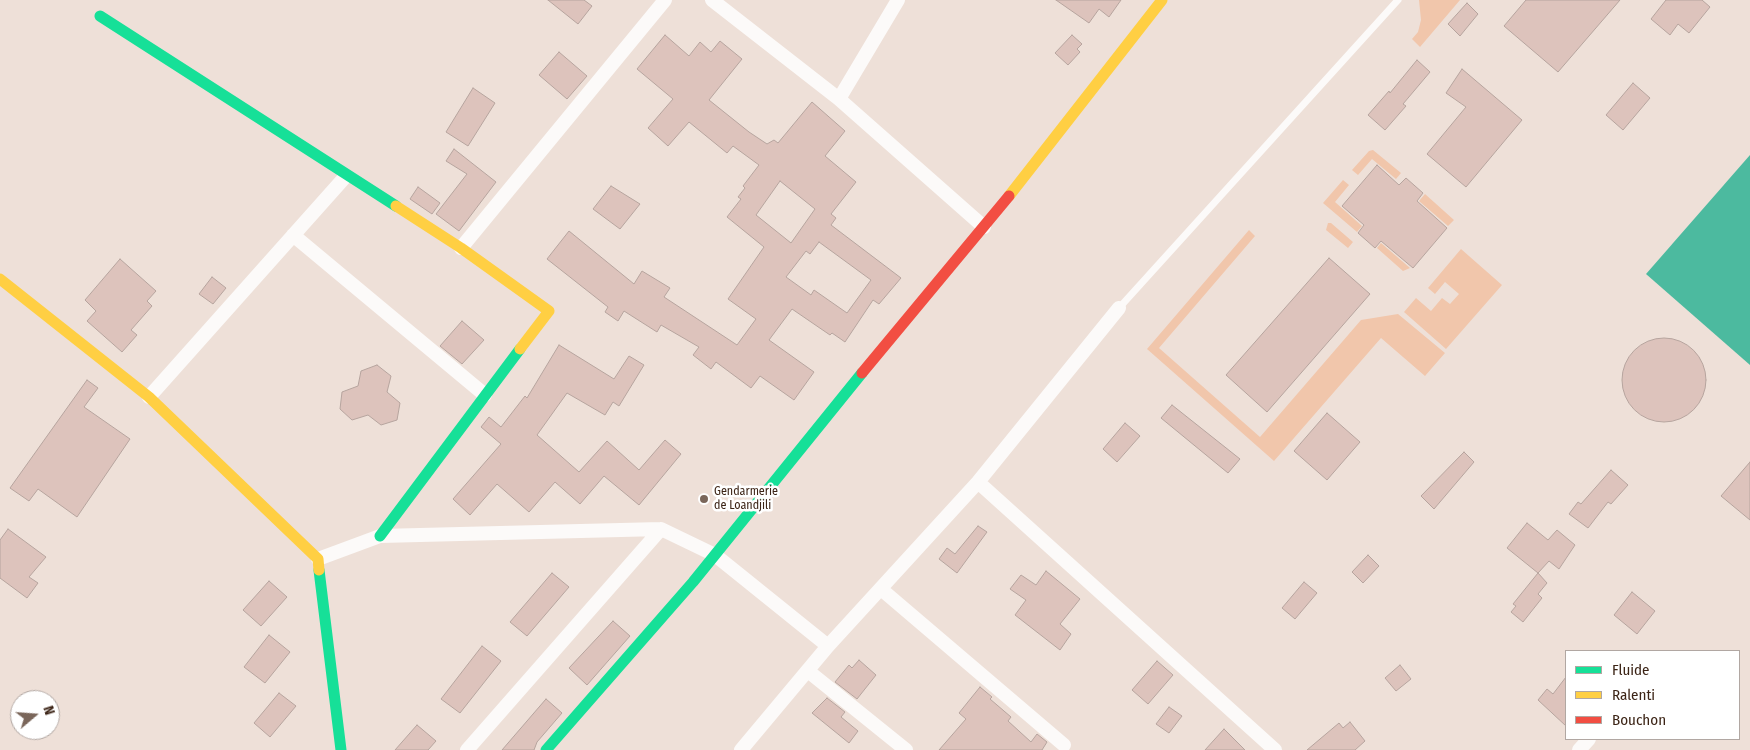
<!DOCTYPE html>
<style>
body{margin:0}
#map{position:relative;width:1750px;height:750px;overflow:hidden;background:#eee0d8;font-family:"Fira Sans Condensed",sans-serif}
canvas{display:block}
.legend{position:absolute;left:1565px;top:650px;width:175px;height:90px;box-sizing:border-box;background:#fff;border:1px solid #b1a7a2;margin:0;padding:6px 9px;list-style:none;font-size:15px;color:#3c2416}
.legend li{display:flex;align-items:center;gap:10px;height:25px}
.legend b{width:25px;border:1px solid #b1a7a2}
.north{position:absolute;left:10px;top:690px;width:50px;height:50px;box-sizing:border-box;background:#fff;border:1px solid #b1a7a2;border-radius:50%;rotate:72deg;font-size:14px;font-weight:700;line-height:20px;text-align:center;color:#3c2416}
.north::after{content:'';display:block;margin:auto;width:18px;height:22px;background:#7a665a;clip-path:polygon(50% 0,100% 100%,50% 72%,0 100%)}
</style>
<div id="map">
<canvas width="1750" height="750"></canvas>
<ul class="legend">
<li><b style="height:6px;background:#16e098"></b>Fluide</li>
<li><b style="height:6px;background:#ffcf43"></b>Ralenti</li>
<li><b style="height:6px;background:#f24e42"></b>Bouchon</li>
</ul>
<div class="north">N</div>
</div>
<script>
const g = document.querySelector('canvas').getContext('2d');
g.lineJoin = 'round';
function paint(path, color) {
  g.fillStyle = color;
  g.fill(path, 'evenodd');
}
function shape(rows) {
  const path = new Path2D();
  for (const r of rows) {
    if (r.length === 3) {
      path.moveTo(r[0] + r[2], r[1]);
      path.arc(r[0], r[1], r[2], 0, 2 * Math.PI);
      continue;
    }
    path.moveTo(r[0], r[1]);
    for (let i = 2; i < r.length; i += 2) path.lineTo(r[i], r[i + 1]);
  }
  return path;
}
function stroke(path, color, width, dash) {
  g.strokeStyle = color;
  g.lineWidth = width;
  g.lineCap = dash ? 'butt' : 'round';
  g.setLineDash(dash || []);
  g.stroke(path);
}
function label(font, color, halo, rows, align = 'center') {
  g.font = font + ' "Fira Sans Condensed",sans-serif';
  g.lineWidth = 5;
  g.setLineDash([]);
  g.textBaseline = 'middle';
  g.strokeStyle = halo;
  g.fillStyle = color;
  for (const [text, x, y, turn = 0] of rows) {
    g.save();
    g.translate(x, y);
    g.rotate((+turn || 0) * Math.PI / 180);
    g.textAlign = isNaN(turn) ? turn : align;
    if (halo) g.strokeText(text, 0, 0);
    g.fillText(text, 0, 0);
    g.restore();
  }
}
const green = shape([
 [1419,0,1460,0,1420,47,1412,39,1418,32,1421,20],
 [1373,150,1401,173,1396,179,1372,159,1358,175,1352,170,1369,151],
 [1343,180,1349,185,1335,202,1362,226,1357,232,1323,203],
 [1425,194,1454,220,1448,226,1419,201],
 [1328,223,1331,223,1353,242,1348,248,1326,230],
 [1249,230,1255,236,1159,348,1260,437,1361,320,1398,314,1445,353,1425,376,1381,338,1274,461,1147,349],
 [1381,243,1410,268,1403,271,1377,248],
 [1461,249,1502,285,1446,349,1404,312,1416,298,1431,311,1442,298,1450,304,1459,294,1445,282,1435,294,1428,288]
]);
const water = shape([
 [1750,155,1750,365,1646,274]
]);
const building = shape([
 [548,0,584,0,592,6,578,24,548,0],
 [1056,0,1121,0,1109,17,1099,9,1089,23,1056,0],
 [1526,0,1620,0,1558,72,1504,26,1526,0],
 [1666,0,1702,0,1710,7,1689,33,1678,24,1670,35,1651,19,1666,0],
 [1467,3,1478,14,1460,36,1448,24,1467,3],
 [665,35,689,56,700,42,711,52,720,41,742,59,709,100,749,132,767,144,774,140,778,143,812,102,845,131,825,156,856,182,831,214,836,218,831,225,901,278,879,304,873,300,845,342,832,333,830,335,792,309,769,340,814,372,794,400,760,376,751,388,716,362,711,369,693,355,699,347,661,325,657,332,624,311,618,321,605,312,608,307,547,259,569,231,634,284,642,271,670,288,664,297,737,345,756,319,728,299,764,247,727,217,741,199,738,197,745,188,743,186,759,165,733,146,727,153,689,122,668,146,648,128,673,99,637,69,665,35],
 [780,181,815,209,791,243,756,215,780,181],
 [819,242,871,280,847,313,814,290,811,295,786,277,806,251,810,254,819,242],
 [1072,35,1082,44,1077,49,1080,52,1068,65,1055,53,1072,35],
 [559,52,587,76,567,99,539,75,559,52],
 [1417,60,1430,72,1403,104,1406,106,1385,130,1368,115,1389,91,1390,93,1417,60],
 [1462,69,1522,120,1466,187,1427,154,1466,107,1446,93,1462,69],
 [1633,83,1650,98,1623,130,1606,115,1633,83],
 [473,88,495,103,468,146,446,132,473,88],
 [454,149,496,182,459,231,436,214,467,174,446,161,454,149],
 [1377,165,1399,185,1406,178,1423,193,1417,201,1447,228,1413,268,1381,241,1375,248,1358,233,1364,225,1342,206,1377,165],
 [611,186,640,204,620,229,593,209,611,186],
 [418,187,440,203,432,214,410,199,418,187],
 [1329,258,1370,294,1267,412,1226,375,1329,258],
 [120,259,156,291,147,301,152,306,131,330,137,335,122,352,87,321,96,311,85,300,120,259],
 [212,277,226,288,213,304,199,294,212,277],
 [462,321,484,340,462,364,440,346,462,321],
 [1664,380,42],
 [559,345,614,379,629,356,644,365,619,406,613,402,605,415,567,393,537,435,579,472,607,441,639,470,665,440,681,454,639,505,604,476,580,504,555,482,529,512,497,484,470,515,453,499,501,444,481,427,489,417,501,427,525,396,527,398,559,345],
 [377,365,391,376,387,392,400,403,397,420,381,425,368,415,352,420,340,409,342,392,358,386,361,371,377,365],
 [87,380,98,388,84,407,130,439,77,517,38,489,29,501,10,488,87,380],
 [1172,405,1240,459,1228,473,1161,418,1172,405],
 [1327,413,1360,442,1327,480,1294,451,1327,413],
 [1125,423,1140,436,1117,462,1103,449,1125,423],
 [1464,452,1474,462,1434,509,1421,496,1464,452],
 [1750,462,1750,520,1721,496,1750,462],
 [1611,470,1628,485,1611,504,1608,502,1588,528,1569,514,1578,502,1581,504,1611,470],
 [1527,523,1548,540,1557,530,1575,545,1559,569,1549,561,1538,573,1507,548,1527,523],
 [978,526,987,532,957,573,939,559,947,548,955,554,978,526],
 [8,529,46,557,29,577,38,583,27,598,0,578,0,540,8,529],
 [1368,555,1379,566,1363,583,1352,572,1368,555],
 [1046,571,1080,599,1060,624,1071,634,1060,650,1015,615,1026,600,1010,589,1021,575,1036,585,1046,571],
 [552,573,569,587,527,636,510,622,552,573],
 [1538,573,1547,583,1538,594,1542,598,1523,622,1511,612,1516,606,1513,604,1538,573],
 [269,581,287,597,261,626,243,610,269,581],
 [1304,582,1317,593,1295,619,1282,608,1304,582],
 [1632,592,1655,611,1637,634,1614,615,1632,592],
 [613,621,630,636,587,685,569,668,613,621],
 [269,635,290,652,265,683,244,667,269,635],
 [482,646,501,661,460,713,441,699,482,646],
 [859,660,876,675,857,699,835,682,849,665,852,668,859,660],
 [1157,661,1173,675,1148,704,1132,690,1157,661],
 [1400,665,1411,679,1396,691,1385,678,1400,665],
 [1566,677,1566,726,1538,700,1547,689,1553,694,1566,677],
 [980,687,992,697,990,699,1011,717,1008,721,1031,742,1037,734,1047,742,1042,750,939,750,966,719,959,713,980,687],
 [279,693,296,706,270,737,254,723,279,693],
 [827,698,845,712,841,717,858,731,849,743,812,713,827,698],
 [546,699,562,713,537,742,534,750,502,750,546,699],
 [1169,707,1182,716,1169,733,1156,724,1169,707],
 [1350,722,1365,741,1355,750,1307,750,1339,723,1343,728,1350,722],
 [417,725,436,741,428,750,395,750,417,725],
 [1224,729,1245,750,1205,750,1224,729]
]);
const lane = shape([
 [1119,308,1398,0]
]);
const street = shape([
 [712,0,839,99,984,227],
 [839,99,898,0],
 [293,235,485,395],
 [461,248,665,0],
 [149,397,346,176],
 [978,482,1275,750],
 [318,559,380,536,661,529,715,555,828,646],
 [881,589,1064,745],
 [808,671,906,750],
 [467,750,661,529],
 [741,750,828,646,978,482,1119,308],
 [1579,750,1589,739]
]);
const fast = shape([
 [100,16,396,206],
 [380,536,520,349],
 [319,570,341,750],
 [546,750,693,582,862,373]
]);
const slow = shape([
 [1009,196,1162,0],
 [396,206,461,248,549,311,520,349],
 [0,279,149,397,318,559,319,570]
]);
const jam = shape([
 [862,373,1009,196]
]);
const markers = [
 [704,499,5,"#7a665a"]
];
const poiNames = [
 ["Gendarmerie",714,492],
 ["de Loandjili",714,506]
];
paint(green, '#f1c6ab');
paint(water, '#4cba9f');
paint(building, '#ddc3bc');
stroke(building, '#b6a49e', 1);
stroke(lane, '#fcfaf9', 7);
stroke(street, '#fcfaf9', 14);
stroke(fast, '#16e098', 11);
stroke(slow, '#ffcf43', 11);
stroke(jam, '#f24e42', 11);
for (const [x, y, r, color] of markers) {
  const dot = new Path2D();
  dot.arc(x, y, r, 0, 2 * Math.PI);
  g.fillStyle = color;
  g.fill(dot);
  stroke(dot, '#fff', 2);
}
label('12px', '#3c2416', '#fff', poiNames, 'left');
</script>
